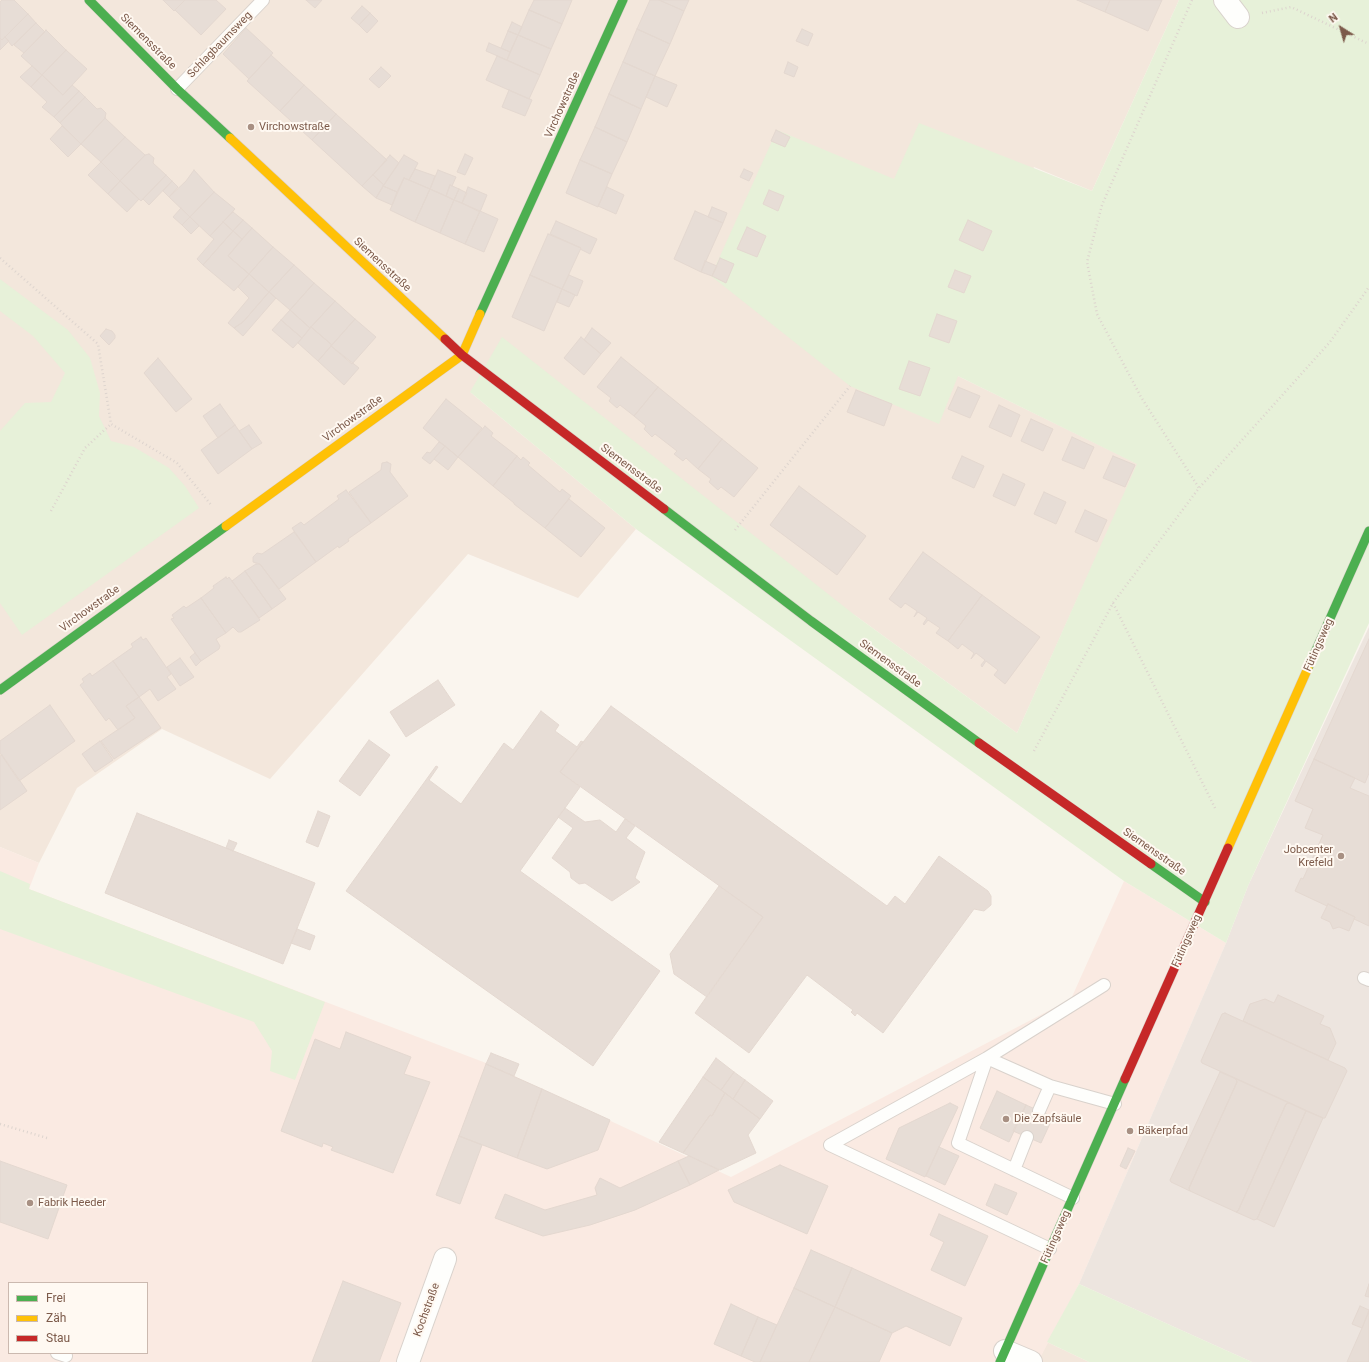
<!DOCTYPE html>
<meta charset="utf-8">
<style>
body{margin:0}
#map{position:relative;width:1369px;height:1362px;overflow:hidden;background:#faf5ee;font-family:Roboto,sans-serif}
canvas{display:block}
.legend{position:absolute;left:8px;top:1282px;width:140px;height:72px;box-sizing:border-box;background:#fff9f2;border:1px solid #cbb9af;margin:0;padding:5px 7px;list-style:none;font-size:12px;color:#7c5a4a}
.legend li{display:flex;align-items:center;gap:8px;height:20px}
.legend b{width:20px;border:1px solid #cbb9af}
.north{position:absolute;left:1321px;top:8px;width:40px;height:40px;-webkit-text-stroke:3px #fff9f2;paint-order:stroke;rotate:323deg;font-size:11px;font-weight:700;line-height:16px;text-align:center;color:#7c5a4a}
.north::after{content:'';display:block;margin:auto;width:14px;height:18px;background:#7c5a4a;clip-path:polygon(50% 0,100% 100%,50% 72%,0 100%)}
</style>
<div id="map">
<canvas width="1369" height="1362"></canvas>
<ul class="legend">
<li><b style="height:5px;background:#4caf50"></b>Frei</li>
<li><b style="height:5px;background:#ffc107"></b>Zäh</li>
<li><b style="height:5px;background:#c62828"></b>Stau</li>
</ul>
<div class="north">N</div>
</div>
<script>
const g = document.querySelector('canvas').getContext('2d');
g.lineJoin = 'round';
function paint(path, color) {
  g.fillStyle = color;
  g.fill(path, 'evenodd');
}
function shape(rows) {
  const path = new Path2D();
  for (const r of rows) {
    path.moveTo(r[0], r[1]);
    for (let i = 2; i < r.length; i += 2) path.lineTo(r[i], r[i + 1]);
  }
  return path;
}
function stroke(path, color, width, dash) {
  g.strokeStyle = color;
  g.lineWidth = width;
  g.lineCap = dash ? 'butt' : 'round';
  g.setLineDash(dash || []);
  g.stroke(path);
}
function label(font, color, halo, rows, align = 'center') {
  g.font = font + ' Roboto,sans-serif';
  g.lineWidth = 4;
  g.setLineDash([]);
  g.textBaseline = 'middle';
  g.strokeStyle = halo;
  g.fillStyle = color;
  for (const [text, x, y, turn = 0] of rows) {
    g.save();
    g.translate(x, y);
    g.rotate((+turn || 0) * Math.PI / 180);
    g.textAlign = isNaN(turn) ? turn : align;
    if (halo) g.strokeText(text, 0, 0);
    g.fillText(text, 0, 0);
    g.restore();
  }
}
const residential = shape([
 [0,0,1179,0,1092,191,1034,167,958,376,1138,464,1017,733,856,616,470,392,636,529,578,598,468,554,270,779,162,729,77,788,39,863,0,847],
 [1047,1342,1089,1362,1038,1362]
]);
const commercial = shape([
 [0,847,39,863,29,889,486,1063,731,1177,1071,999,1124,881,1226,943,1079,1284,1038,1362,0,1362],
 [9,1283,147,1283,147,1353,9,1353]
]);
const industrial = shape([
 [1369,627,1369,1362,1252,1362,1079,1284,1226,943,1248,886]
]);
const green = shape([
 [1179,0,1369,0,1369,623,1248,886,1226,943,1124,881,636,529,470,392,502,337,856,616,1017,733,1137,464,958,376,939,424,850,386,711,276,777,130,894,179,919,123,1092,191],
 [0,279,68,330,90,358,100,393,99,416,111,441,134,447,169,468,185,486,199,508,22,635,0,603,0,431,25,403,51,402,65,373,33,336,0,311],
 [0,871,30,884,29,889,325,1002,295,1080,270,1071,272,1051,254,1022,0,929],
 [1079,1284,1252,1362,1089,1362,1047,1342]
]);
const building = shape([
 [2,0,14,0,28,14,2,40,0,38,0,2,2,0],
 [163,0,185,0,174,11,163,0],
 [185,0,216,0,226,9,201,35,175,10,185,0],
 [306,0,322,0,315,8,306,0],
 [534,0,572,0,562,24,529,10,534,0],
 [650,0,659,0,684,11,670,44,637,29,650,0],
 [659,0,689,0,684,11,659,0],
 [1077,0,1110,0,1105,12,1077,0],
 [1110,0,1162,0,1148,31,1105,12,1110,0],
 [362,6,370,13,359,25,351,18,362,6],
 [529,10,562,24,551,49,518,35,529,10],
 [370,13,378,21,367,33,359,25,370,13],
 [28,14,36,23,12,46,5,37,28,14],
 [512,22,522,27,518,35,508,31,512,22],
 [36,23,45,32,24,53,14,45,36,23],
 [246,28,273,53,249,79,223,54,246,28],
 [637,29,670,44,655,76,623,62,637,29],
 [802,29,813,34,808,46,796,41,802,29],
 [46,30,66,50,42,75,21,56,46,30],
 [508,31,518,35,510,52,501,48,508,31],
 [518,35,551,49,540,75,507,60,518,35],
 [5,37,9,41,0,50,0,38,2,40,5,37],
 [489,43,510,52,507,60,486,51,489,43],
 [66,50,87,69,63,95,42,75,66,50],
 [271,55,304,85,280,111,247,81,271,55],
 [497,56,540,75,529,99,486,80,497,56],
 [623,62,655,76,641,109,609,94,623,62],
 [788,62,798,67,794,77,784,73,788,62],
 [32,66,42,75,31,87,20,77,32,66],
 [381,67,391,76,379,88,369,79,381,67],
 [42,75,63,95,72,85,79,91,54,117,42,107,47,102,31,87,42,75],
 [655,76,677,85,667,107,646,97,655,76],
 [304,85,336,114,312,140,280,111,304,85],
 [509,90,532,100,525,116,502,107,509,90],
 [79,91,85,97,60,123,54,117,79,91],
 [609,94,641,109,627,142,595,127,609,94],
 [85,97,97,109,101,108,106,113,105,118,81,144,60,123,85,97],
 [336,114,387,160,362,186,312,140,336,114],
 [105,118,125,137,101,162,81,144,105,118],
 [62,126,81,144,68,157,50,139,62,126],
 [595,127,627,142,612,174,580,160,595,127],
 [776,130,790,137,785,147,771,141,776,130],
 [125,137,145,155,120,181,101,162,125,137],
 [149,154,154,158,153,163,166,175,141,201,120,181,145,155,149,154],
 [465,154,473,158,465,175,457,172,465,154],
 [390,155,399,163,384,185,373,175,390,155],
 [404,155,418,163,409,180,404,178,397,192,383,186,404,155],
 [580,160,612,174,598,207,566,193,580,160],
 [101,162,120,181,108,194,88,175,101,162],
 [415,169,435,176,430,189,409,180,415,169],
 [744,169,753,173,749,181,740,177,744,169],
 [194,170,214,192,190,217,169,197,186,181,194,170],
 [438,170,456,177,452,186,450,185,446,196,430,189,438,170],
 [166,175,172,181,149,205,143,199,166,175],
 [373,175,384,185,376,198,362,186,373,175],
 [404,178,430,189,415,222,390,210,404,178],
 [120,181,139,199,127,212,108,194,120,181],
 [172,181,178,187,169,197,163,191,172,181],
 [450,185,459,189,454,200,446,196,450,185],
 [383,186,397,192,392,205,376,198,383,186],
 [468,187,487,195,480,212,462,203,468,187],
 [607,187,624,195,616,214,598,206,607,187],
 [430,189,454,200,440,233,415,222,430,189],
 [459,189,467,193,462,203,454,200,459,189],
 [769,190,784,196,778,211,763,204,769,190],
 [214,192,235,209,210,236,190,217,214,192],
 [454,200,480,211,465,244,440,233,454,200],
 [712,207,727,213,723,223,708,217,712,207],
 [181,208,190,217,182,225,173,217,181,208],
 [480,211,498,219,484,252,465,244,480,211],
 [695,211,723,223,701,272,674,259,695,211],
 [233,212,243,220,233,231,223,222,233,212],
 [190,217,199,226,191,234,182,225,190,217],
 [243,220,252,228,242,239,233,231,243,220],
 [968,220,992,231,983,251,959,240,968,220],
 [556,221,597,239,590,254,580,249,581,248,550,234,556,221],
 [223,222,233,231,203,265,197,259,214,239,210,236,223,222],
 [747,227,766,236,757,257,737,249,747,227],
 [252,228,273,247,249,274,228,256,252,228],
 [233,231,242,239,228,256,249,274,234,291,203,265,233,231],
 [548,234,581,248,562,289,530,275,548,234],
 [273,247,294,265,269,292,249,274,273,247],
 [720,258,734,264,726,283,712,276,720,258],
 [705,261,717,266,712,276,701,272,705,261],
 [294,265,314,283,290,310,269,292,294,265],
 [955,270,971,276,964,293,948,287,955,270],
 [249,274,269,292,243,322,234,328,228,323,249,298,238,287,249,274],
 [530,275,562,289,544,331,512,317,530,275],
 [569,275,583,281,577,296,562,289,569,275],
 [314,283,335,301,310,328,290,310,314,283],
 [562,289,575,295,569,307,557,302,562,289],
 [269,292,276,298,243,336,234,328,243,322,269,292],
 [335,301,355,319,332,345,311,327,335,301],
 [290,310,310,328,302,338,281,320,290,310],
 [937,314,957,321,949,343,929,336,937,314],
 [355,319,376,337,352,364,331,346,355,319],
 [281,320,302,338,293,348,272,330,281,320],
 [311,327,332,345,318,361,298,343,311,327],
 [592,328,611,343,601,354,584,340,592,328],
 [106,329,112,331,115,335,115,338,109,345,100,336,106,329],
 [581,337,601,354,584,375,564,358,581,337],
 [331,346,359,368,344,385,318,361,331,346],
 [621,357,658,387,634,416,620,405,617,408,609,401,611,398,597,387,621,357],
 [158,358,192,399,176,412,144,373,158,358],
 [909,361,930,368,920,396,899,389,909,361],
 [658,387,722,439,698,469,686,458,683,461,674,454,677,451,655,434,652,437,644,429,646,426,634,416,658,387],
 [958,387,980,396,970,418,948,409,958,387],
 [856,390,892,404,884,426,847,412,856,390],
 [446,399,482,428,458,457,423,428,446,399],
 [220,404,235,425,218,438,203,416,220,404],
 [999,405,1020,415,1011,437,989,427,999,405],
 [1031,419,1053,429,1043,451,1021,441,1031,419],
 [235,425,252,449,218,474,201,450,235,425],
 [249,425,262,443,252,449,239,431,249,425],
 [485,426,493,433,491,436,517,456,493,486,458,457,485,426],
 [1072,437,1094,447,1084,469,1062,460,1072,437],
 [722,439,758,468,734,497,721,487,718,490,709,482,711,479,698,469,722,439],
 [439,442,445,446,430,464,422,458,427,452,430,453,439,442],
 [445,446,458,457,448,470,434,459,445,446],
 [517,456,521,460,523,457,530,463,528,465,560,492,562,489,571,496,545,528,514,504,514,503,493,486,517,456],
 [962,456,984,466,974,488,952,478,962,456],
 [1113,456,1135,465,1125,487,1103,478,1113,456],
 [387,462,391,464,390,472,408,496,371,523,349,492,381,470,382,463,387,462],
 [1003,474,1025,484,1015,506,993,496,1003,474],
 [799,486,866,536,837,575,770,525,799,486],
 [346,490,371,523,348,539,349,541,339,548,338,546,316,562,292,528,301,522,304,525,339,499,337,496,346,490],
 [1044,492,1066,502,1056,524,1034,514,1044,492],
 [569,499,605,528,581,557,545,528,569,499],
 [1085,510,1107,520,1097,542,1075,532,1085,510],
 [294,532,316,562,279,589,260,564,253,562,253,557,257,553,262,554,294,532],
 [923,552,982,595,948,641,936,633,940,628,928,620,924,625,923,624,927,618,918,612,914,617,917,611,905,603,901,608,889,599,923,552],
 [256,564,260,564,286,599,272,609,245,571,256,564],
 [245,571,272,609,259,618,232,581,245,571],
 [226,577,227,579,229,577,260,620,241,632,238,632,233,627,226,633,201,598,214,588,213,586,226,577],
 [982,595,1040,637,1005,684,994,675,998,670,986,661,982,667,981,665,985,660,976,653,971,659,974,653,962,644,958,649,948,641,982,595],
 [201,598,226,633,216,639,220,646,219,649,201,661,171,619,174,618,172,615,184,606,186,608,201,598],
 [141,637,143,640,146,638,171,674,167,677,176,689,158,701,150,689,139,697,113,661,133,647,131,644,141,637],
 [1369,639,1369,773,1365,783,1314,759,1369,639],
 [195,653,201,661,196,666,190,657,195,653],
 [180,658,194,677,180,686,167,667,180,658],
 [113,661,139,697,126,706,135,718,118,730,109,718,106,721,80,685,84,682,82,679,90,673,92,676,113,661],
 [438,680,455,705,406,737,390,712,438,680],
 [139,697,161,728,114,759,101,741,135,718,126,706,139,697],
 [50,705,75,741,19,781,0,753,0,741,50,705],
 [611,706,887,906,895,896,905,904,939,856,988,891,991,896,991,905,984,911,974,909,883,1033,857,1013,855,1016,851,1012,853,1010,807,975,749,1053,695,1013,763,917,560,772,611,706],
 [541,711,559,725,555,731,577,747,581,741,583,742,560,772,580,787,520,871,660,971,593,1066,346,891,436,766,438,767,429,780,461,804,504,743,513,750,541,711],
 [369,740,390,755,360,796,339,781,369,740],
 [100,741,113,760,95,772,82,754,100,741],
 [2,755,27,791,0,810,0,756,2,755],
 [1314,759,1355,778,1350,788,1369,796,1369,926,1354,919,1355,917,1328,904,1327,906,1295,891,1301,878,1303,879,1323,835,1305,828,1313,809,1295,801,1314,759],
 [565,808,585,822,600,820,616,832,625,819,635,826,626,838,645,852,635,878,640,882,612,901,585,883,579,884,571,878,570,872,552,858,573,828,558,817,565,808],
 [318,811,330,816,318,847,306,842,318,811],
 [137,813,315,883,283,964,105,893,137,813],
 [229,840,237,843,233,851,226,848,229,840],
 [719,886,763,917,707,997,674,974,670,954,719,886],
 [1328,904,1355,917,1349,931,1339,927,1333,929,1330,922,1321,918,1328,904],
 [297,929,315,936,310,950,291,943,297,929],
 [1278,995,1324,1016,1320,1024,1330,1028,1336,1043,1328,1060,1243,1021,1250,1004,1265,999,1274,1003,1278,995],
 [1225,1013,1345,1068,1347,1071,1325,1118,1323,1118,1202,1063,1201,1061,1222,1014,1225,1013],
 [346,1032,411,1057,404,1074,430,1082,393,1173,331,1150,333,1147,323,1143,322,1147,281,1131,315,1039,340,1049,346,1032],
 [491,1053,519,1064,514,1076,486,1064,491,1053],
 [716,1058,734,1072,721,1090,703,1077,716,1058],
 [486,1064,542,1089,517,1158,459,1136,486,1064],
 [734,1072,745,1080,733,1099,721,1090,734,1072],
 [1220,1072,1236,1079,1237,1082,1189,1188,1190,1191,1171,1182,1170,1180,1220,1072],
 [703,1077,725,1093,712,1116,710,1115,683,1153,659,1142,703,1077],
 [1236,1079,1289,1103,1286,1104,1238,1211,1236,1212,1190,1191,1189,1188,1237,1082,1236,1079],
 [745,1080,773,1101,760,1119,733,1099,745,1080],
 [542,1089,610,1120,598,1150,547,1169,517,1158,542,1089],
 [997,1091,1026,1105,1009,1142,980,1128,997,1091],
 [725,1093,760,1119,748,1135,756,1153,720,1170,683,1153,710,1115,712,1116,725,1093],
 [950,1103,958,1107,925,1177,886,1159,899,1128,950,1103],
 [1289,1103,1306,1111,1257,1219,1254,1220,1236,1212,1238,1211,1286,1104,1289,1103],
 [1026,1105,1053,1117,1041,1143,1013,1131,1026,1105],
 [1306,1111,1323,1118,1274,1227,1257,1219,1306,1111],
 [459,1136,482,1145,460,1204,436,1195,459,1136],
 [939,1147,959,1156,945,1185,926,1176,939,1147],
 [1128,1148,1135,1151,1126,1169,1120,1166,1128,1148],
 [689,1156,719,1170,690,1185,678,1161,689,1156],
 [0,1161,67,1185,48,1239,0,1222,0,1161],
 [678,1161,690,1185,635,1210,590,1225,543,1236,495,1218,505,1194,545,1210,597,1195,595,1188,600,1178,620,1188,678,1161],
 [780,1165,828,1186,807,1234,734,1202,728,1190,780,1165],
 [995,1184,1017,1193,1007,1215,986,1205,995,1184],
 [939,1214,988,1236,965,1286,931,1270,944,1242,930,1235,939,1214],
 [811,1250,852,1268,835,1307,794,1288,811,1250],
 [852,1268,962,1318,950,1346,906,1326,892,1333,835,1307,852,1268],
 [343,1281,401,1303,379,1362,312,1362,343,1281],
 [1369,1284,1369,1297,1365,1296,1369,1284],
 [794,1288,835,1307,809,1362,760,1362,794,1288],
 [731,1304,758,1317,741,1356,714,1344,731,1304],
 [1360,1306,1369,1310,1362,1328,1352,1324,1360,1306],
 [835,1307,892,1333,879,1362,809,1362,835,1307],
 [1369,1312,1369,1362,1347,1362,1362,1328,1369,1312],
 [758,1317,777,1325,760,1362,755,1362,741,1356,758,1317]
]);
const path = shape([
 [1192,0,1102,205,1087,262,1097,314,1141,397,1199,488],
 [1262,13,1291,7,1369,44],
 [0,258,98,344,111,424,177,463,212,506],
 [51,511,85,448,111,424],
 [735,530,850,386],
 [1113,603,1216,810],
 [1034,751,1113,603,1199,488,1330,342,1369,287],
 [0,1124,47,1138]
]);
const lane = shape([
 [177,89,263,0],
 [1364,978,1369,980],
 [1050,1086,1115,1104],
 [1039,1111,1050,1086,987,1058,830,1145,1050,1249],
 [1014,1170,1027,1137],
 [1073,1198,958,1143,987,1058,1104,985],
 [57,1353,66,1356]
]);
const street = shape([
 [1225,0,1238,17],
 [1005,1351,1031,1362],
 [408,1362,445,1259]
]);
const fast = shape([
 [89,0,177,89,230,138],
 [480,314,623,0],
 [664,509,811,621,979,743],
 [1308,668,1369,531],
 [0,690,226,526],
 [1151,864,1205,902],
 [1000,1362,1125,1079]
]);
const slow = shape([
 [230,138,445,339],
 [226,526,462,355,480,314],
 [1228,848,1308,668]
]);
const jam = shape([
 [445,339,462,355,664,509],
 [979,743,1151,864],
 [1125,1079,1228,848]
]);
const markers = [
 [251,127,4,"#a89083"],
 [1341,856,4,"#a89083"],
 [1006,1119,4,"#a89083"],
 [1130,1131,4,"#a89083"],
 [30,1203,4,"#a89083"]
];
const streetNames = [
 ["Siemensstraße",148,42,45],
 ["Schlagbaumsweg",220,45,-46],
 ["Virchowstraße",563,105,-66],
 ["Siemensstraße",382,265,43],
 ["Virchowstraße",353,419,-36],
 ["Siemensstraße",631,469,37],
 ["Virchowstraße",90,609,-36],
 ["Fütingsweg",1319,645,-66],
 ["Siemensstraße",890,664,36],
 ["Siemensstraße",1154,852,35],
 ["Fütingsweg",1187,941,-66],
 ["Fütingsweg",1056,1237,-66],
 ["Kochstraße",427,1310,-70]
];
const poiNames = [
 ["Virchowstraße",259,127],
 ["Jobcenter",1333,850,"right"],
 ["Krefeld",1333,863,"right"],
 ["Die Zapfsäule",1014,1119],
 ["Bäkerpfad",1138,1131],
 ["Fabrik Heeder",38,1203]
];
paint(residential, '#f3e7dc');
paint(commercial, '#faeae2');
paint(industrial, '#ede5df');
paint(green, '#e7f1d9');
paint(building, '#e7ddd6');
stroke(building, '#e4d8d0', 1);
stroke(lane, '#d9d2cc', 14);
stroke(street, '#d9d2cc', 24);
stroke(fast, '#dad0ca', 10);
stroke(slow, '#dad0ca', 10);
stroke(jam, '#dad0ca', 10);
stroke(path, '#ddd4ce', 2.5, [1, 3]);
stroke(lane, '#fefefc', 12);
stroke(street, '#fefefc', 22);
stroke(fast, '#4caf50', 9);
stroke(slow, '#ffc107', 9);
stroke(jam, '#c62828', 9);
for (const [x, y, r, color] of markers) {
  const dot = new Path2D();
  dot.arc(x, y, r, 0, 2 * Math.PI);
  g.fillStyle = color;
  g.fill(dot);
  stroke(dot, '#fff9f2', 1.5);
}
label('11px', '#7c5a4a', '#fff9f2', streetNames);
label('11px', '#7c5a4a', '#fff9f2', poiNames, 'left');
</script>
